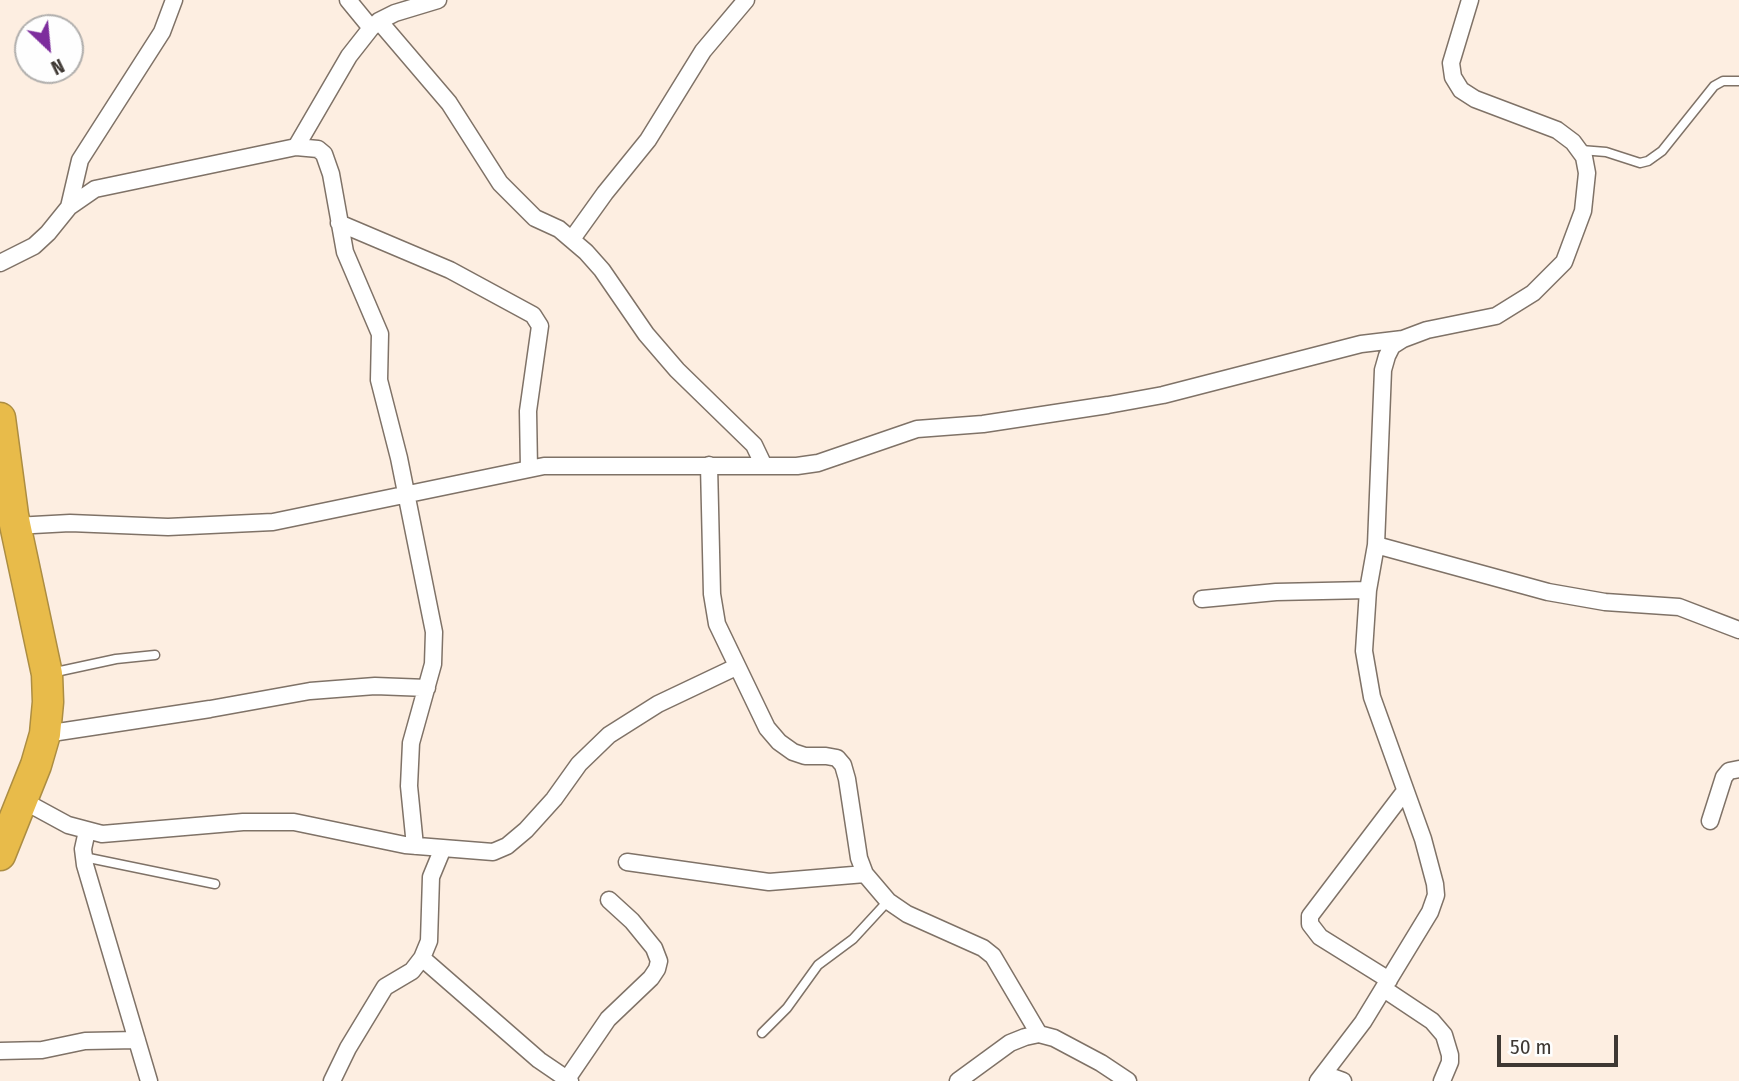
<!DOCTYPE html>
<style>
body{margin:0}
#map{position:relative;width:1739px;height:1081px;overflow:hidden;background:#fdeee1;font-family:"Fira Sans Condensed",sans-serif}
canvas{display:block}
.north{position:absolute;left:14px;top:14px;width:70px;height:70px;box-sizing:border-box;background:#fefefe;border:2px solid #b1afad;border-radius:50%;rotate:154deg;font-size:19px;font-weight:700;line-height:28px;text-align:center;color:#3e3833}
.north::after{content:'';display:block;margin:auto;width:24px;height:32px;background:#7d2d9d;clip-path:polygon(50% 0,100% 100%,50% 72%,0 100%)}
.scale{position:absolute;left:1497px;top:1035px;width:121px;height:32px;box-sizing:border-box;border:4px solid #3e3833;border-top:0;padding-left:9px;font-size:21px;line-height:24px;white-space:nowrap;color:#3e3833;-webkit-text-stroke:5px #fefefe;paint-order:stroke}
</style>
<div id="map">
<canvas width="1739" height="1081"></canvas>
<div class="north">N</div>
<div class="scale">50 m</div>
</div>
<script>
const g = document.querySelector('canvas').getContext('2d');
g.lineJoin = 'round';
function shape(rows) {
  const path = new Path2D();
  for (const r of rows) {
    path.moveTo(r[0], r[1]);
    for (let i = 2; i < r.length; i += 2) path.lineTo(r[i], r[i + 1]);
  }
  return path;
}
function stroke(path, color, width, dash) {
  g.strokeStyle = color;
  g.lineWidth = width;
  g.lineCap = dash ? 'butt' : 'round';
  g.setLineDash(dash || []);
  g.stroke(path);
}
const lane = shape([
 [1581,150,1606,152,1640,163,1648,161,1662,151,1714,86,1723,81,1739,81],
 [51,673,116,659,155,655],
 [84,857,215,884],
 [762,1033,787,1008,818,965,853,939,888,901]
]);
const street = shape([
 [348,0,371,28],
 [379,21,449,103,500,183,535,218,559,229,586,252,602,270,646,334,677,370,754,445,764,466],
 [296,147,349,56,371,28,379,21,395,13,438,0],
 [69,207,80,160,162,32,174,0],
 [339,223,450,270,533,315,540,326,528,411,529,469],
 [572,239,605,193,648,140,703,51,746,0],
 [0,263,34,246,48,233,69,207,95,189,296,147,318,149,324,154,331,174,345,252,380,334,379,380,399,458,434,632,433,664,411,743,409,786,415,846],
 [709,465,712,594,717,624,767,728,779,742,793,752,805,756,826,756,837,758,843,765,847,779,859,858,865,874,888,901,907,914,983,948,993,956,1039,1034],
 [15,526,70,523,168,527,273,522,544,466,797,466,818,463,917,429,983,424,1108,405,1163,395,1361,344,1403,339],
 [1376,545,1548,592,1605,602,1679,607,1739,630],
 [1202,599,1276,592,1368,590],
 [45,734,210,709,310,691,375,686,427,688],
 [22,800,68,825,102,834,243,822,294,822,405,845,493,852,507,846,526,830,554,799,579,764,609,735,658,704,736,667],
 [1710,821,1724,777,1729,771,1739,769],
 [87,831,83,849,85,865,149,1081],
 [627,862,769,882,865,874],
 [422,958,539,1060,570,1081],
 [1389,980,1320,937,1310,924,1310,916,1405,791],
 [1384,989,1432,1021,1444,1035,1450,1055,1450,1062,1442,1081],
 [0,1051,42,1050,85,1041,137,1040],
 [1324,1074,1343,1081],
 [567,1079,608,1019,651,978,657,969,659,961,654,948,632,921,609,900],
 [332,1081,348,1048,385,987,412,971,422,958,429,941,431,877,443,848],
 [958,1081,1010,1043,1025,1037,1039,1034,1054,1038,1101,1063,1128,1081],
 [1318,1081,1363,1022,1430,912,1436,895,1435,884,1423,839,1372,697,1364,651,1368,590,1376,545,1383,370,1387,356,1392,346,1403,339,1427,330,1496,316,1533,293,1564,262,1583,211,1587,173,1584,157,1573,142,1557,130,1475,99,1461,90,1453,77,1451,63,1470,0]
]);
const highway = shape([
 [0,418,13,515,47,674,48,702,45,734,36,765,0,855]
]);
stroke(lane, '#7f7267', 11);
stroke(street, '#7f7267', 19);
stroke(highway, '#ac8d42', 33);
stroke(lane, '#fff', 8);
stroke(street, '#fff', 16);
stroke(highway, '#e8bb4a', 30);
</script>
